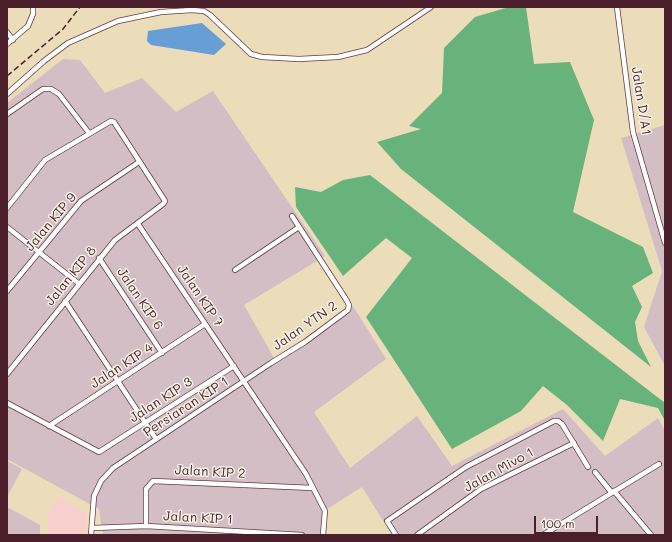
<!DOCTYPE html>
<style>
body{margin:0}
#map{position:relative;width:672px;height:542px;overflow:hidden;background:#ebddb9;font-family:Mali,sans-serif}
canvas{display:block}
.frame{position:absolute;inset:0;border:8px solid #4a1f2b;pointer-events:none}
.scale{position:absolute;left:534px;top:516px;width:64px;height:18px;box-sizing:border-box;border:2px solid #4a1f2b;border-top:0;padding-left:5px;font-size:12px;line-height:14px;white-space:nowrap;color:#4a1f2b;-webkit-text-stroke:3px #f7f3e8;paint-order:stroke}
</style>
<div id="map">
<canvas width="672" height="542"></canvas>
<div class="frame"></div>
<div class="scale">100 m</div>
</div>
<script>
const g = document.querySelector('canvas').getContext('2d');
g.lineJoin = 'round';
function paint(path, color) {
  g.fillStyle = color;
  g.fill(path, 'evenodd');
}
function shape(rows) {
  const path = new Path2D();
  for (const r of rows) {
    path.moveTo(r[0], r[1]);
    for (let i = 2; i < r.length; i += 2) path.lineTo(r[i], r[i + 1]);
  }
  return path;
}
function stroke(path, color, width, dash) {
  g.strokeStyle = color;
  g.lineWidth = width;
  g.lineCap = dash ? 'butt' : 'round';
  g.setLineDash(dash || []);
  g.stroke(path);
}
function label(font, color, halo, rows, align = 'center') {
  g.font = font + ' Mali,sans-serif';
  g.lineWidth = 3;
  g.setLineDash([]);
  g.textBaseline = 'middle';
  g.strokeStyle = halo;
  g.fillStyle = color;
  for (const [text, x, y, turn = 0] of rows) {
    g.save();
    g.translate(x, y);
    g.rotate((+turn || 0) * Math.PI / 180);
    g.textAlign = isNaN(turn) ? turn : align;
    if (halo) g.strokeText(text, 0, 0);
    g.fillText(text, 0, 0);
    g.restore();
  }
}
const built = shape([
 [58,497,87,513,86,535,48,535,48,516]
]);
const industrial = shape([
 [63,59,80,60,105,93,142,78,176,112,213,91,325,256,244,305,274,358,353,306,386,359,314,412,350,468,417,416,452,466,563,409,605,456,658,418,665,431,665,535,392,535,362,487,327,509,324,535,103,535,99,509,7,459,7,103],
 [665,125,665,366,644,327,662,271,621,138],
 [7,461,22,469,7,497],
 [7,507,40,525,40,535,7,535]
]);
const forest = shape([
 [509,7,526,7,534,64,570,62,594,120,573,212,643,247,653,273,632,286,642,307,635,322,638,341,651,367,401,169,377,142,421,129,409,126,442,93,444,48,475,17],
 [370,175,665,403,665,421,658,408,620,399,603,441,567,405,543,386,521,411,452,449,366,317,412,258,386,238,343,276,296,207,295,187,321,192,343,180]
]);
const water = shape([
 [202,23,226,44,214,55,151,45,147,41,148,31]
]);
const minor = shape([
 [617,7,633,132,665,243],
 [7,32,13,40],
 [7,44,28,26,33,14,33,7],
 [7,94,44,61,68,43,118,21,161,12,192,10,204,11,210,15,251,54,262,57,299,59,338,57,367,50,431,7],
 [7,114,43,89,51,89,59,94,89,133],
 [7,208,45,160,111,121,114,122,165,201,163,204,115,240,7,374],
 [138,224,306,474,325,511,323,535],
 [7,227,78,283],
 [99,258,162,353],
 [235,270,299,227],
 [7,291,81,201,139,162],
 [65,301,156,439],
 [7,403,99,452,234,366],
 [49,426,205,324],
 [595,472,612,493],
 [614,491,651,535],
 [146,526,146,489,153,481,313,488],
 [92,528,146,526,302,535],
 [91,535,94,496,101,481,113,468,271,363,305,342,348,310,349,305,347,301,292,216],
 [396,535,387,521,466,467,554,421,558,421,562,424,588,467],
 [417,535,481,489,574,443],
 [543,535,659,464]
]);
const rail = shape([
 [7,76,63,29,80,7]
]);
const streetNames = [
 ["Jalan D/A1",641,101,81],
 ["Jalan KIP 9",51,222,-50],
 ["Jalan KIP 8",71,276,-51],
 ["Jalan KIP 7",200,296,56],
 ["Jalan KIP 6",140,299,56],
 ["Jalan YTN 2",305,326,-35],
 ["Jalan KIP 4",122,366,-33],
 ["Jalan KIP 3",161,400,-33],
 ["Persiaran KIP 1",186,407,-33],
 ["Jalan Mivo 1",499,470,-29],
 ["Jalan KIP 2",210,472,3],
 ["Jalan KIP 1",198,518,3]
];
paint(built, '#f7d0ce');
paint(industrial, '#d2bec4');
paint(forest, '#68b37b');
paint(water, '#679ed5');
stroke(minor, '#623c40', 6);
stroke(minor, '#fff', 4.5);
stroke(rail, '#4a1f2b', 1.5, [6, 3]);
label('13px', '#4a1f2b', '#f7f3e8', streetNames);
</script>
